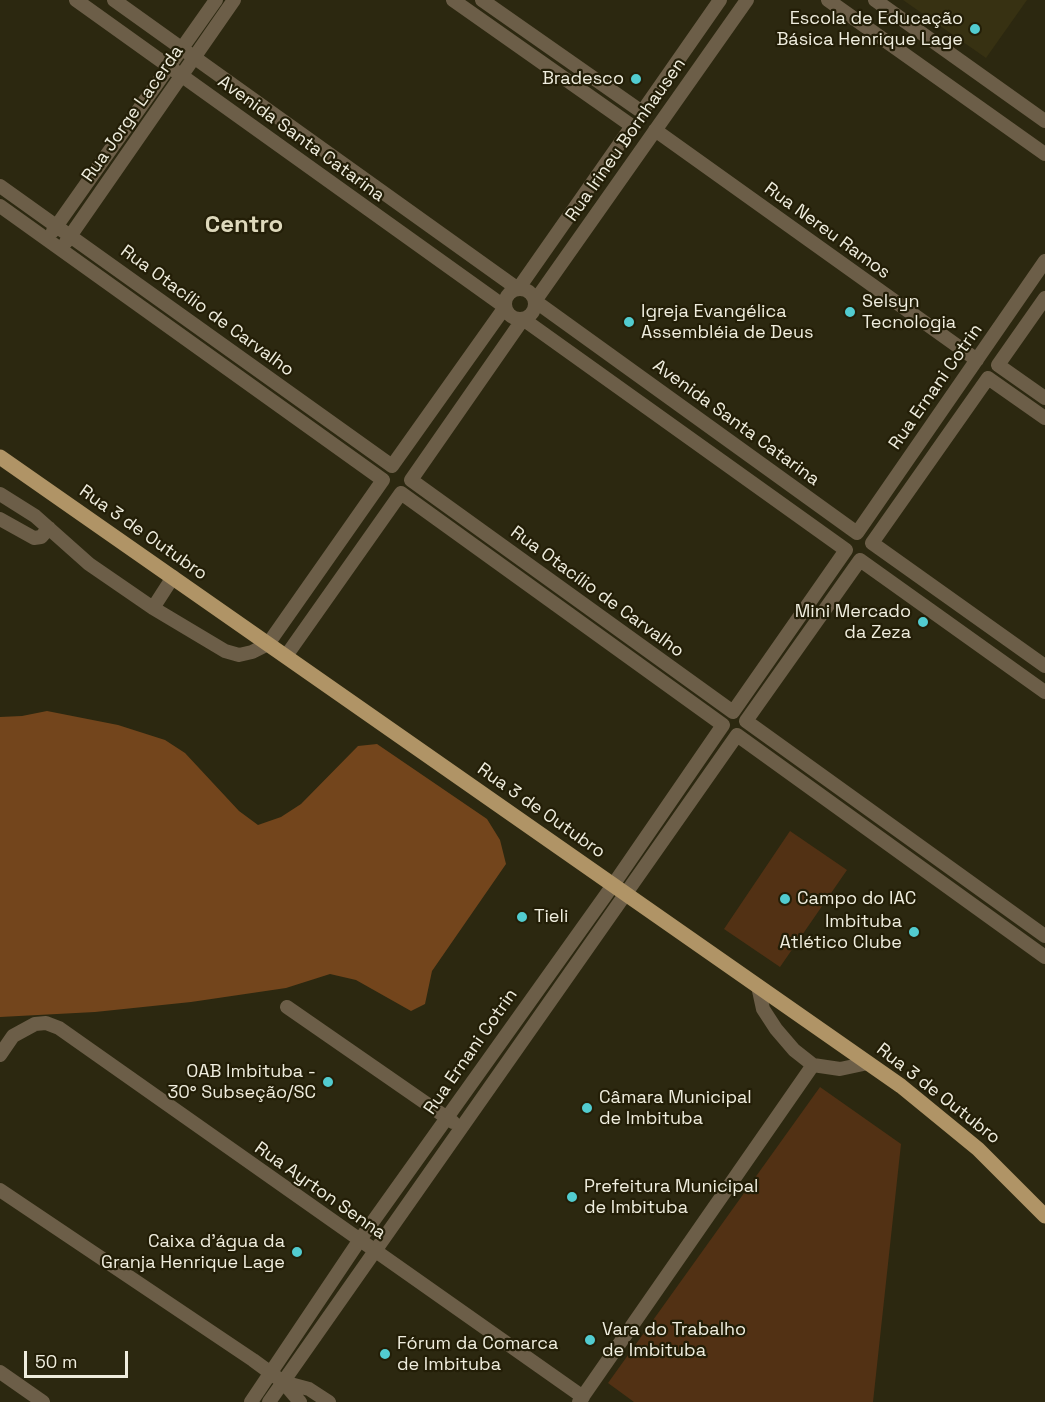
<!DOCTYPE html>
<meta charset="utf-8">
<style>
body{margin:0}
#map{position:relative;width:1045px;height:1402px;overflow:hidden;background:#2c2810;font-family:"Space Grotesk",sans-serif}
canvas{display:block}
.scale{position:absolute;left:24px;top:1351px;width:104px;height:27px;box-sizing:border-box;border:3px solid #efedde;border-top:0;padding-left:8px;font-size:18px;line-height:21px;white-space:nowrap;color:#efedde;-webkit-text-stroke:4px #231e07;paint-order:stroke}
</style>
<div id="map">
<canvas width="1045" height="1402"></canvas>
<div class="scale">50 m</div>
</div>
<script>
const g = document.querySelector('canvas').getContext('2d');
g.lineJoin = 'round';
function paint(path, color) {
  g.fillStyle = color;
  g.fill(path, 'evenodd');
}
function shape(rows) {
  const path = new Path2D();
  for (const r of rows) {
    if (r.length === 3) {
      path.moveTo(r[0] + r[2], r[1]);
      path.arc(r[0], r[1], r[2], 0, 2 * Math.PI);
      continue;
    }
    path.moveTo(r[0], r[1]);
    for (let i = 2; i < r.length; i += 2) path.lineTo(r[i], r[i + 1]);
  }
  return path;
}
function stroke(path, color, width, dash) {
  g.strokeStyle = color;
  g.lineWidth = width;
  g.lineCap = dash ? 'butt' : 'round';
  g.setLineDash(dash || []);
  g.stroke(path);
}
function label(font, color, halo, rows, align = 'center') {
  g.font = font + ' "Space Grotesk",sans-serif';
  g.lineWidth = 4.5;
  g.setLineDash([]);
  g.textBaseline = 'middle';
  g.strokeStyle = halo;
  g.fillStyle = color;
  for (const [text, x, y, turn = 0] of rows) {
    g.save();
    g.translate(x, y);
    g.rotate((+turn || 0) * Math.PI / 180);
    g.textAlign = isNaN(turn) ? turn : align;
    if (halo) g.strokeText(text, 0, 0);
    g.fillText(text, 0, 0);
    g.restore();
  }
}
const built = shape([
 [903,0,1027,0,986,58]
]);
const green = shape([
 [790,831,847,870,780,967,724,929],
 [820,1087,901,1144,873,1402,634,1402,608,1383]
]);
const forest = shape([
 [47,711,118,725,165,740,185,753,239,811,258,825,281,817,301,804,358,746,377,744,487,819,500,840,506,864,432,971,425,1004,411,1011,356,980,330,974,286,988,191,1002,95,1012,0,1017,0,717,22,716]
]);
const minor = shape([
 [114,0,518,289,632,126,453,0],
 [482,0,642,112,720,0],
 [747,0,535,301,857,533,1045,261],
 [828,0,1045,154],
 [875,0,1045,121],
 [655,130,977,360],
 [0,186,392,466,505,307,76,0],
 [0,206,383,480,268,644,252,652,239,655,225,651,153,608,89,564,35,516,0,494],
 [53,231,216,0],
 [66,242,234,0],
 [520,304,15],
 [1045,298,998,365,1045,398],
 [523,319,846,550,733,712,411,480,523,319],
 [1045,418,988,378,872,543,1045,666],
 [0,519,34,538,41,537,49,528],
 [153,608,173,577],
 [1045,692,860,560,746,721,1045,936],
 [758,986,763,1009,776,1029,794,1050,813,1065,840,1069,868,1063],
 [287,1007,453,1122],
 [0,1055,13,1036,35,1024,46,1023,59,1028,583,1397],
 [0,1190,253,1360,283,1382,300,1402],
 [0,1372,43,1402],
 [283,1382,309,1389,329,1402],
 [251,1402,359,1241,613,885,723,725,401,493,286,656],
 [269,1402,737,735,1045,957],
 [579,1402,813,1065]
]);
const major = shape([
 [0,457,901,1086,978,1149,1045,1216]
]);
const markers = [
 [975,29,6,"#52ccd0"],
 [636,79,6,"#52ccd0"],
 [850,312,6,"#52ccd0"],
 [629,322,6,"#52ccd0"],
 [923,622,6,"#52ccd0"],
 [785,899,6,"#52ccd0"],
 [522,917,6,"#52ccd0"],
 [914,932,6,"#52ccd0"],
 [328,1082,6,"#52ccd0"],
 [587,1108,6,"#52ccd0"],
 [572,1197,6,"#52ccd0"],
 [297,1252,6,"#52ccd0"],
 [590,1340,6,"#52ccd0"],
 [385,1354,6,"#52ccd0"]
];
const poiNames = [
 ["Escola de Educação",963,19,"right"],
 ["Básica Henrique Lage",963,40,"right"],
 ["Bradesco",624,79,"right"],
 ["Selsyn",862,302],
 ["Tecnologia",862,323],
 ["Igreja Evangélica",641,312],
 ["Assembléia de Deus",641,333],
 ["Mini Mercado",911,612,"right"],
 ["da Zeza",911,633,"right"],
 ["Campo do IAC",797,899],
 ["Tieli",534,917],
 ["Imbituba",902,922,"right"],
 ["Atlético Clube",902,943,"right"],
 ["OAB Imbituba -",316,1072,"right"],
 ["30° Subseção/SC",316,1093,"right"],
 ["Câmara Municipal",599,1098],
 ["de Imbituba",599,1119],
 ["Prefeitura Municipal",584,1187],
 ["de Imbituba",584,1208],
 ["Caixa d'água da",285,1242,"right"],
 ["Granja Henrique Lage",285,1263,"right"],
 ["Vara do Trabalho",602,1330],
 ["de Imbituba",602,1351],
 ["Fórum da Comarca",397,1344],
 ["de Imbituba",397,1365]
];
const streetNames = [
 ["Rua Jorge Lacerda",133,114,-55],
 ["Avenida Santa Catarina",301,139,36],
 ["Rua Irineu Bornhausen",626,140,-55],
 ["Rua Nereu Ramos",827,231,36],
 ["Rua Otacílio de Carvalho",207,311,36],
 ["Rua Ernani Cotrin",936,387,-55],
 ["Avenida Santa Catarina",736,423,36],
 ["Rua 3 de Outubro",143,533,35],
 ["Rua Otacílio de Carvalho",597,592,36],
 ["Rua 3 de Outubro",541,811,35],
 ["Rua Ernani Cotrin",471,1052,-55],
 ["Rua 3 de Outubro",938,1094,38],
 ["Rua Ayrton Senna",320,1191,35]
];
const districtNames = [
 ["Centro",244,225]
];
paint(built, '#373112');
paint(green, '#523114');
paint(forest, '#73451c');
stroke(minor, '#6c5e48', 14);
stroke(major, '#b09466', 15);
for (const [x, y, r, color] of markers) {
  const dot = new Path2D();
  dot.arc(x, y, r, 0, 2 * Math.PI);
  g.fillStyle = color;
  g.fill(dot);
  stroke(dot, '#231e07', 2);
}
label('18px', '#efedde', '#231e07', poiNames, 'left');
label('18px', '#efedde', '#231e07', streetNames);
label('bold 24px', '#ded9bc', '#231e07', districtNames);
</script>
